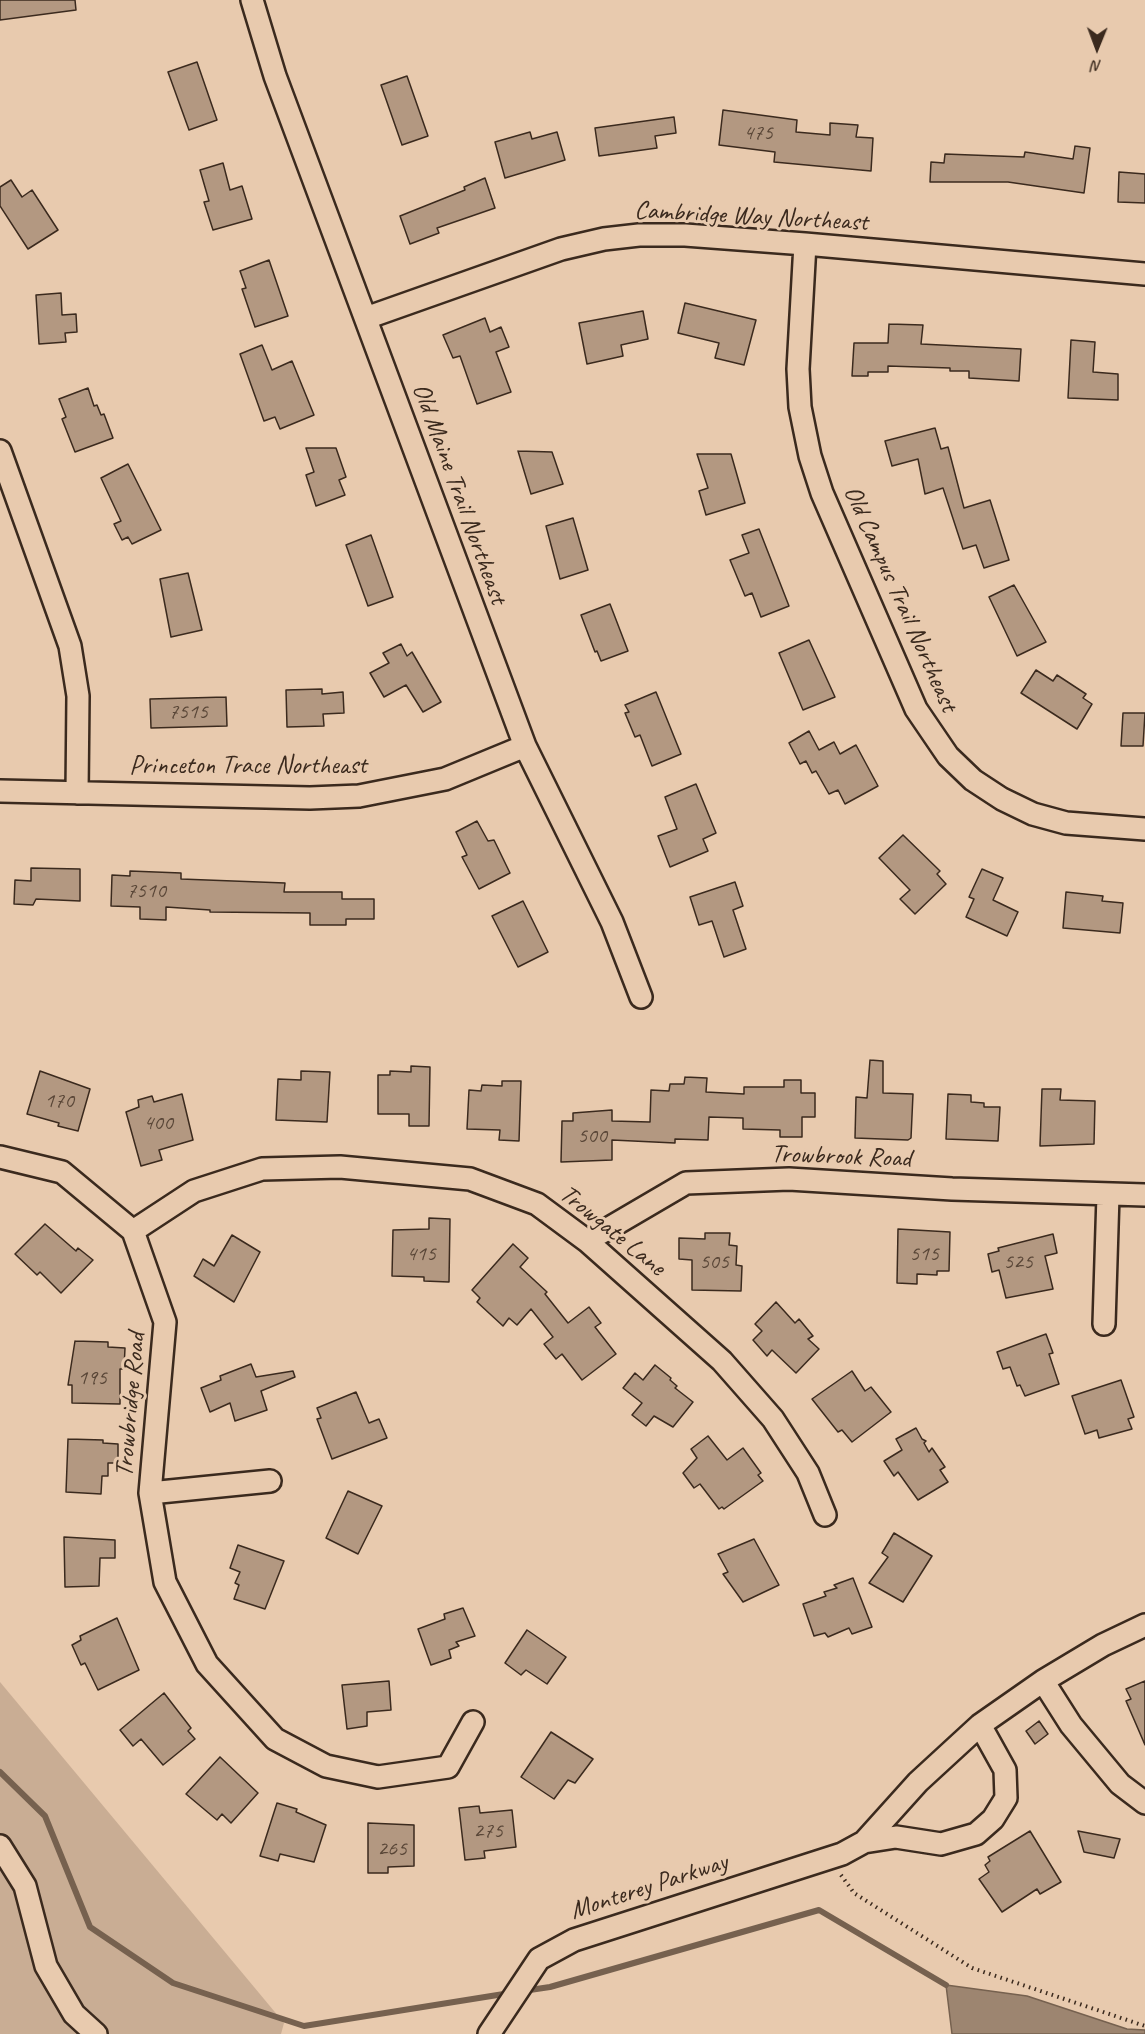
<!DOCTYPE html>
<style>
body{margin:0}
#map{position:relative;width:1145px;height:2034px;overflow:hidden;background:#e8caae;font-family:Caveat,sans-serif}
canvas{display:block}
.north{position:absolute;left:1067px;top:18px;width:60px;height:60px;-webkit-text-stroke:4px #e8caae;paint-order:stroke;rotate:181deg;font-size:16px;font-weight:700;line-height:24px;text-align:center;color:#3b2a1e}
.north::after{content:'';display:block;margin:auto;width:21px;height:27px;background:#3b2a1e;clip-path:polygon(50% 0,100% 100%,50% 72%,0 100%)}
</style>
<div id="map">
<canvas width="1145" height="2034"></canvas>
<div class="north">N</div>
</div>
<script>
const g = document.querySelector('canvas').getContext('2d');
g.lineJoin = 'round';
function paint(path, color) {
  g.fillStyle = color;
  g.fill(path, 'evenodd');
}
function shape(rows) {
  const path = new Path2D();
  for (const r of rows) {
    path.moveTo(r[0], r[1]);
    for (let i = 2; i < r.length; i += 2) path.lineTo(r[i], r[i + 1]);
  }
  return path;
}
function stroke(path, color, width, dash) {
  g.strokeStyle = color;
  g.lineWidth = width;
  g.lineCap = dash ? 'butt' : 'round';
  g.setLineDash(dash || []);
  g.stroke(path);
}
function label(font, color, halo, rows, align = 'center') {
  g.font = font + ' Caveat,sans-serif';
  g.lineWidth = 6;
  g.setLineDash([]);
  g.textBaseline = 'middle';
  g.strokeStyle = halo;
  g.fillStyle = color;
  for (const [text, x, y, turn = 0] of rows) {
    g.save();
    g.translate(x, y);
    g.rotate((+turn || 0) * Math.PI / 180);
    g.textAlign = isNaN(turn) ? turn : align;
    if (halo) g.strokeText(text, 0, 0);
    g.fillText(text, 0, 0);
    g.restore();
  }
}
const green = shape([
 [0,1682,284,2023,281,2034,0,2034]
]);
const water = shape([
 [946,1985,1027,1996,1127,2029,1145,2030,1145,2034,952,2034,946,1985]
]);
const stream = shape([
 [0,1772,45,1816,90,1927,173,1983,304,2026,510,1993],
 [523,1991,550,1987,819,1910,946,1985]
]);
const building = shape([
 [0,0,75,0,76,10,0,20,0,0],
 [197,62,217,120,189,130,168,72,197,62],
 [407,76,428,136,402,145,381,85,407,76],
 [723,110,797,120,796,132,830,135,830,123,858,125,856,137,873,138,871,171,774,162,775,152,719,145,723,110],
 [674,117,676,133,655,136,657,148,599,156,595,128,674,117],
 [530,132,532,139,557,132,565,160,505,178,495,142,530,132],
 [1075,146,1090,148,1084,193,1008,182,930,182,931,162,944,163,945,154,1024,157,1025,152,1073,159,1075,146],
 [223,163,230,190,242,186,252,219,213,230,204,202,209,201,200,170,223,163],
 [1119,172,1145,174,1145,203,1118,202,1119,172],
 [485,178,495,208,437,228,439,233,410,244,400,216,465,190,464,187,485,178],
 [11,180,22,197,32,190,58,230,28,249,0,206,0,187,11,180],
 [269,260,288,316,255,327,242,289,246,288,240,271,269,260],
 [61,293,62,315,76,314,77,332,65,333,66,342,39,344,36,295,61,293],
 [685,303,756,320,744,365,715,358,719,343,678,333,685,303],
 [643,311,648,339,621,345,623,356,587,364,579,323,643,311],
 [485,318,490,332,501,327,509,347,496,352,511,392,477,404,460,356,453,358,443,335,485,318],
 [889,324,923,325,921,344,1021,349,1019,381,969,378,969,371,950,371,950,368,888,366,888,372,868,372,868,376,852,376,854,343,888,343,889,324],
 [1071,340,1095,342,1093,372,1118,374,1118,400,1068,398,1071,340],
 [262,345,272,370,292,361,314,415,280,429,275,417,264,421,240,354,262,345],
 [88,388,94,406,97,405,101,415,104,414,113,438,75,452,62,419,66,417,59,399,88,388],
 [935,428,941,449,948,447,964,508,990,500,1009,560,984,568,976,545,963,549,943,488,925,494,918,459,892,466,885,441,935,428],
 [306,448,336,448,346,477,339,480,345,495,316,506,306,475,314,472,306,448],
 [518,451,552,452,563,484,531,494,518,451],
 [697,454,731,454,745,503,706,515,699,491,708,488,697,454],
 [128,464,161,530,132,544,128,537,122,540,114,524,121,521,101,478,128,464],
 [573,518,588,570,560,579,546,526,573,518],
 [759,529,789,606,761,617,752,593,745,596,730,560,749,553,742,535,759,529],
 [371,535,393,597,368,606,346,545,371,535],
 [188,573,202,630,171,637,160,579,188,573],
 [1014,585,1046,642,1017,656,989,597,1014,585],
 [610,604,628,651,601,661,597,651,595,652,581,615,610,604],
 [809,640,835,697,803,710,779,653,809,640],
 [401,644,407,656,412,652,441,702,423,712,406,685,384,697,370,673,389,663,383,653,401,644],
 [1036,670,1053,681,1057,675,1086,694,1083,698,1092,704,1077,729,1021,693,1036,670],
 [322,689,322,694,343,692,344,713,323,714,324,726,287,727,286,690,322,689],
 [656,692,681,754,652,766,640,735,635,737,625,713,629,712,625,705,656,692],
 [226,697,227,726,151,728,150,699,226,697],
 [1123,713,1145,713,1143,746,1121,746,1123,713],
 [809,731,819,750,834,742,840,754,856,745,878,786,845,804,838,790,829,794,816,771,812,773,806,761,800,764,789,743,809,731],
 [696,784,716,833,703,839,708,851,670,867,658,836,677,829,665,797,696,784],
 [477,821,488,841,494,840,510,873,479,889,462,857,467,855,456,832,477,821],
 [903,835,940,871,937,874,946,884,915,914,900,899,910,890,879,858,903,835],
 [31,868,80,869,80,901,36,899,33,905,14,904,15,880,31,881,31,868],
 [982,869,1003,878,993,900,1018,912,1007,936,966,917,974,899,969,897,982,869],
 [130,871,181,873,181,879,285,883,284,892,342,892,342,899,374,899,374,919,346,919,346,925,310,925,310,913,210,912,210,910,166,907,166,920,140,919,140,907,111,906,112,875,130,876,130,871],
 [735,882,743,906,733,910,746,949,724,957,712,921,699,925,690,897,735,882],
 [1066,892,1103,896,1102,901,1123,903,1120,933,1063,928,1066,892],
 [523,901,548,952,518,967,492,916,523,901],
 [870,1060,883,1061,883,1093,913,1094,911,1138,908,1140,855,1138,856,1097,867,1098,870,1060],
 [411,1066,430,1067,429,1126,409,1126,409,1114,378,1114,378,1075,390,1075,390,1071,411,1072,411,1066],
 [40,1071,90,1089,78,1131,58,1126,59,1123,27,1114,40,1071],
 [301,1071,330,1072,327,1122,276,1120,278,1079,301,1080,301,1071],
 [685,1077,707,1078,706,1092,744,1094,744,1087,784,1087,784,1080,801,1080,801,1093,815,1093,815,1117,802,1117,802,1137,780,1137,780,1130,743,1129,743,1118,709,1117,708,1140,675,1139,675,1143,612,1140,612,1160,561,1162,562,1121,573,1121,573,1113,612,1110,612,1121,650,1122,651,1090,669,1091,670,1084,684,1084,685,1077],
 [502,1081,521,1081,519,1141,499,1140,500,1130,467,1129,469,1090,481,1091,482,1085,502,1086,502,1081],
 [1042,1089,1061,1089,1060,1100,1095,1101,1094,1144,1040,1146,1042,1089],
 [182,1094,193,1140,159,1150,162,1160,141,1166,126,1112,139,1107,138,1100,152,1096,154,1102,182,1094],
 [948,1094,971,1095,971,1102,984,1103,984,1107,1000,1107,998,1141,946,1139,948,1094],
 [429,1218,450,1219,449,1282,424,1281,424,1277,392,1276,393,1230,429,1229,429,1218],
 [45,1224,76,1251,78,1248,93,1260,61,1293,40,1272,37,1275,15,1254,45,1224],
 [898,1229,950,1232,949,1271,937,1271,937,1275,917,1274,917,1284,897,1283,898,1229],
 [705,1233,730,1233,729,1245,737,1246,736,1265,742,1266,741,1291,692,1290,692,1260,679,1259,679,1238,705,1239,705,1233],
 [1053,1234,1057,1253,1045,1256,1053,1289,1006,1298,999,1270,992,1272,988,1254,999,1251,998,1248,1053,1234],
 [232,1235,260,1252,234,1302,194,1276,203,1259,214,1266,232,1235],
 [513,1244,528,1258,520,1267,547,1292,545,1294,568,1323,589,1307,601,1323,595,1327,616,1354,582,1380,562,1354,556,1359,544,1344,553,1337,531,1309,517,1325,509,1318,503,1326,477,1302,480,1298,472,1290,513,1244],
 [776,1302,795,1323,799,1319,813,1336,808,1339,819,1349,796,1373,772,1350,767,1356,753,1340,762,1331,755,1324,776,1302],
 [1046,1334,1053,1353,1049,1354,1059,1384,1025,1396,1020,1385,1017,1386,1010,1367,1003,1369,997,1352,1046,1334],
 [75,1341,108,1342,108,1347,125,1348,124,1369,120,1369,120,1404,72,1403,72,1385,68,1385,75,1341],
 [251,1364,256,1377,293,1371,295,1377,261,1391,267,1410,235,1421,230,1403,210,1412,201,1388,221,1380,220,1376,251,1364],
 [655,1365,671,1378,670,1380,677,1386,675,1388,693,1402,673,1427,654,1416,646,1426,632,1415,642,1403,623,1388,635,1373,643,1380,655,1365],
 [852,1371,865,1391,871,1387,891,1412,852,1442,842,1430,838,1432,812,1399,852,1371],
 [1121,1380,1134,1417,1128,1419,1132,1429,1099,1438,1097,1430,1085,1434,1072,1396,1121,1380],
 [356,1392,369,1423,379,1419,387,1438,332,1459,317,1419,321,1418,317,1408,356,1392],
 [916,1428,922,1439,926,1441,924,1443,929,1452,932,1448,945,1467,940,1470,948,1482,918,1500,898,1472,894,1476,884,1461,902,1450,896,1439,916,1428],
 [708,1436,727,1460,743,1448,761,1473,758,1475,763,1481,724,1509,722,1507,719,1509,700,1484,694,1488,683,1473,697,1458,691,1449,708,1436],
 [68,1439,103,1440,103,1443,118,1444,118,1463,108,1463,108,1476,102,1476,101,1494,66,1492,68,1439],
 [348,1491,382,1506,358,1554,326,1538,348,1491],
 [894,1533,932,1556,903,1602,869,1583,888,1557,882,1553,894,1533],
 [64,1537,115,1540,115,1558,100,1558,99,1586,65,1587,64,1537],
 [754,1539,779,1585,743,1602,723,1574,728,1572,718,1554,754,1539],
 [238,1545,284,1561,265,1609,234,1599,239,1585,235,1583,240,1572,230,1568,238,1545],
 [853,1578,872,1627,852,1634,849,1628,828,1637,825,1633,814,1636,803,1604,826,1596,824,1592,837,1588,834,1585,853,1578],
 [463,1608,475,1636,456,1642,459,1646,449,1650,451,1658,431,1665,418,1629,445,1619,444,1614,463,1608],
 [117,1618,139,1670,98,1690,85,1663,81,1665,72,1645,81,1640,80,1636,117,1618],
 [527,1630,566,1657,547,1684,526,1670,521,1675,505,1663,527,1630],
 [389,1681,391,1710,367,1712,367,1726,347,1729,342,1685,389,1681],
 [1145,1681,1145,1745,1126,1701,1131,1699,1126,1689,1145,1681],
 [164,1693,191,1728,188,1731,195,1739,163,1765,141,1739,133,1746,120,1730,164,1693],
 [1039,1721,1048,1734,1035,1744,1026,1731,1039,1721],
 [551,1732,593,1759,575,1783,568,1780,554,1799,521,1777,551,1732],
 [220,1757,258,1793,231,1823,222,1814,217,1820,186,1794,220,1757],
 [277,1803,297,1809,296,1812,326,1825,314,1862,280,1854,278,1861,260,1856,277,1803],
 [479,1806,480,1813,512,1810,516,1847,484,1851,485,1858,465,1860,459,1808,479,1806],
 [368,1823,414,1825,414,1866,388,1867,388,1873,368,1873,368,1823],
 [1030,1831,1061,1882,1040,1894,1037,1889,1002,1912,979,1879,989,1872,985,1865,990,1861,988,1857,1030,1831],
 [1078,1831,1120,1839,1114,1858,1084,1852,1078,1831]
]);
const path = shape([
 [841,1875,854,1893,972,1968,1145,2026]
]);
const minor = shape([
 [252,0,275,76,525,746,612,922,641,997],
 [805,244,798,369,800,407,810,456,822,493,916,709,948,756,973,780,1002,799,1033,814,1066,823,1145,829],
 [366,318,561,249,604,239,639,235,685,235,805,244,1145,274],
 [0,451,70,646,78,696,77,793],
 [0,791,310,798,359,796,445,779,525,746],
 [0,1157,62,1172,133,1231,165,1322,150,1493,165,1582,207,1664,275,1739,326,1766,378,1777,448,1767,473,1722],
 [133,1231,194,1191,262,1169,340,1167,470,1179,537,1204,587,1241,722,1361,773,1419,808,1473,825,1515],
 [587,1241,686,1183,789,1179,952,1189,1145,1195],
 [1104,1324,1108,1195],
 [150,1493,270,1481],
 [1043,1681,1071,1725,1120,1784,1145,1803],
 [864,1842,896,1837,941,1844,976,1834,993,1819,1006,1798,1005,1770,980,1725],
 [0,1846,25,1886,46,1966,74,2014,96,2034],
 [489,2034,539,1959,574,1940,842,1854,864,1842,918,1782,980,1725,1043,1681,1103,1645,1145,1625]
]);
const numberNames = [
 ["475",758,133],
 ["7515",188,712],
 ["7510",146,891],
 ["170",59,1101],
 ["400",158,1123],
 ["500",592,1136],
 ["415",421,1254],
 ["515",924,1254],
 ["505",714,1262],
 ["525",1018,1262],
 ["195",92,1378],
 ["275",488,1831],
 ["265",392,1849]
];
const streetNames = [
 ["Cambridge Way Northeast",751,217,3],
 ["Old Maine Trail Northeast",459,494,70],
 ["Old Campus Trail Northeast",900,599,66],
 ["Princeton Trace Northeast",248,766],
 ["Trowbrook Road",841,1157,2],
 ["Trowgate Lane",612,1231,39],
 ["Trowbridge Road",131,1405,-85],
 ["Monterey Parkway",649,1887,-18]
];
paint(green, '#c9ad94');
paint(water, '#9d8570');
stroke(water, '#76614f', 1.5);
stroke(stream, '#76614f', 6);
paint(building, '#b39881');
stroke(building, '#3b2a1e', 1.5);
stroke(minor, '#3b2a1e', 26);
stroke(path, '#3b2a1e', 4, [1.5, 4.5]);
stroke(minor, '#e8caae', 21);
label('22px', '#594637', null, numberNames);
label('26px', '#3b2a1e', '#e8caae', streetNames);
</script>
